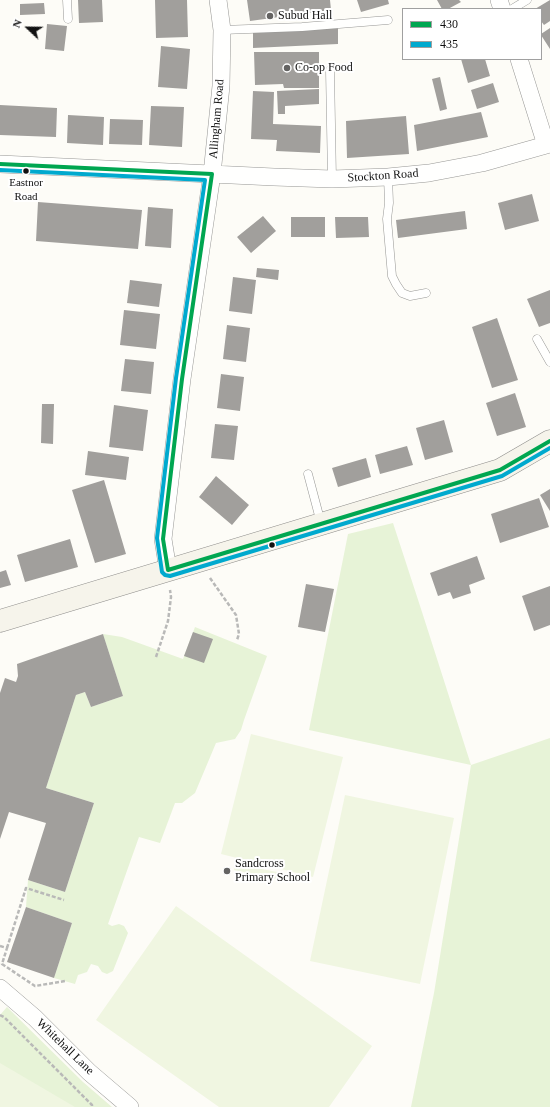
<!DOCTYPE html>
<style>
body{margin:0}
#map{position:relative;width:550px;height:1107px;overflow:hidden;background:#fdfcf7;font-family:Georgia,serif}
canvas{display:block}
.legend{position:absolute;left:402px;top:8px;width:140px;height:52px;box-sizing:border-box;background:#fff;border:1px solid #a0a0a0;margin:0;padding:5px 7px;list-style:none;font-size:12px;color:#111}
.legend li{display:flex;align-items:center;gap:8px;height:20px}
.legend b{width:20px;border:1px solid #a0a0a0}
.north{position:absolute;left:8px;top:8px;width:40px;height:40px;-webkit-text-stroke:3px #fff;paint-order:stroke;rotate:292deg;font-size:11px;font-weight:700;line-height:16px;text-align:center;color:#111}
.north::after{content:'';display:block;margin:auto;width:14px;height:18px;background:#111;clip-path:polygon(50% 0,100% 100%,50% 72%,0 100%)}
</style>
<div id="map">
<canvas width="550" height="1107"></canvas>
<ul class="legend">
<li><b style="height:5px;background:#00a651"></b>430</li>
<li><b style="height:5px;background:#00a9ce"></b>435</li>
</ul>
<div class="north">N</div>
</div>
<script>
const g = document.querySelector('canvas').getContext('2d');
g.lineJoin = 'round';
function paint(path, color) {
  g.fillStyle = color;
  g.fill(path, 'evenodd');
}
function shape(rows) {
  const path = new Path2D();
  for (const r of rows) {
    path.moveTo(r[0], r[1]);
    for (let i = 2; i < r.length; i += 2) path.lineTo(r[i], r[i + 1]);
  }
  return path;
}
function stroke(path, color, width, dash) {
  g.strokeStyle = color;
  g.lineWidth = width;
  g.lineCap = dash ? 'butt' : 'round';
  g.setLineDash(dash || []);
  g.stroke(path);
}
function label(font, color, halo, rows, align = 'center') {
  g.font = font + ' Georgia,serif';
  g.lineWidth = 4;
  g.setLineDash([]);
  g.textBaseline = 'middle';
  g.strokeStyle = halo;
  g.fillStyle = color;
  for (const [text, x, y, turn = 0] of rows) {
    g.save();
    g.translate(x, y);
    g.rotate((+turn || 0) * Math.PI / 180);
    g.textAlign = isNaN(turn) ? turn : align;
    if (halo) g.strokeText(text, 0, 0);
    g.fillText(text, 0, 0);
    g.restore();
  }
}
const green = shape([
 [393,523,422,612,471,765,550,738,550,1107,411,1107,434,993,471,765,309,730,348,534],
 [195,627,267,656,244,720,241,730,235,739,216,743,195,793,182,803,175,803,160,843,139,837,108,924,112,926,119,924,124,926,128,933,113,971,107,974,102,972,98,966,91,964,87,972,78,975,75,984,54,978,72,923,26,907,28,880,65,892,94,803,46,788,76,695,85,692,91,707,123,696,103,634,122,637,183,659],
 [7,1007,83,1082,112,1107,0,1107,0,1015]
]);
const pitch = shape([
 [251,734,343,757,313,877,221,854],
 [345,795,454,818,420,984,310,961],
 [235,864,293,875,291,882,234,870],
 [176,906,372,1046,329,1107,219,1107,96,1020],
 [0,1063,75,1107,0,1107]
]);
const building = shape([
 [78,0,102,0,103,22,79,23],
 [155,0,187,0,188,37,156,38],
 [247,0,330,0,331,10,250,21],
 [357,0,388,0,389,4,361,12],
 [437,0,459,0,461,2,448,9,442,9],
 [550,0,550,21,544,25,541,21,541,9,535,9],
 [44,3,45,14,20,15,20,4],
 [47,24,67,26,64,51,45,49],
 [338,28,338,44,253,48,253,32],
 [550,28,550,49,541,35,541,34],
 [161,46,190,49,187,89,158,87],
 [254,52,319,52,319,88,284,88,283,84,255,85],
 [461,59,485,59,490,76,468,83],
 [440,77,447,109,440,111,432,79],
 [493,83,499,102,477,109,471,90],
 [319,89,319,104,285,106,285,114,278,114,277,91],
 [253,91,274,92,273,124,321,126,320,153,276,151,277,140,251,139],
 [0,105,57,108,56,137,0,135],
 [151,106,184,107,182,147,149,145],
 [481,112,488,137,417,151,414,125],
 [68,115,104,117,103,145,67,143],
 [406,116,409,154,347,158,346,121],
 [110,119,143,120,142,145,109,144],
 [532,194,539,221,505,230,498,203],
 [38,202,142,210,138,249,36,241],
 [148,207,173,209,171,248,145,246],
 [465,211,467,229,398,238,396,220],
 [263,216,276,231,251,253,237,237],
 [291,217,325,217,325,237,291,237],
 [335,217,368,217,369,237,336,238],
 [257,268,279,270,278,280,256,277],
 [233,277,256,280,252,314,229,311],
 [130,280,162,284,159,307,127,303],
 [550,290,550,323,539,327,527,299],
 [124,310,160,314,156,349,120,345],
 [497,318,518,380,492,388,472,327],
 [227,325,250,328,246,362,223,359],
 [125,359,154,362,151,394,121,391],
 [221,374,244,377,240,411,217,408],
 [515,393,526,427,497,436,486,403],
 [42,404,54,404,53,444,41,443],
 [114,405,148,410,143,451,109,447],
 [444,420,453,452,425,460,416,428],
 [215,424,238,426,234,460,211,458],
 [407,446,413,465,380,474,375,455],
 [88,451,129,457,126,480,85,475],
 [366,458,371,477,338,487,332,468],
 [216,476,249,505,232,525,199,497],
 [104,480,126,554,95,563,72,490],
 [550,489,550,511,540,495],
 [539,498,549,527,500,543,491,514],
 [70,539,78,567,25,582,17,555],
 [477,556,485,579,469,585,471,593,453,599,450,592,438,596,430,573],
 [6,570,11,585,0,588,0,572],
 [306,584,334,589,325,632,298,627],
 [550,586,550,625,534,631,522,596],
 [193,632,213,639,204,663,184,656],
 [103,634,123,696,91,707,85,692,76,695,46,788,94,803,65,892,28,880,46,823,9,812,0,839,0,693,5,678,16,682,18,676,17,664],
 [26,907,72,923,54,978,7,962]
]);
const path = shape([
 [210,578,236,615,239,634,237,640],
 [156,657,168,621,171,597,170,590],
 [0,946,7,948,2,964,35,986,65,981],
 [7,948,26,888,64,900],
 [0,1015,4,1017,92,1105,92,1107]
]);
const lane = shape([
 [67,0,68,19],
 [512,9,527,0],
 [222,30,302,27,388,20],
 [330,70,332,179],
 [388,177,389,203,387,219,392,276,396,284,402,293,410,296,426,293],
 [537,339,550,362],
 [308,474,321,523]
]);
const street = shape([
 [499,0,502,9],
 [519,59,546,145],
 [0,164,274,177,332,179,388,177,429,173,482,163,550,144],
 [168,570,163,539,182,379,212,174,221,86,222,30,218,0],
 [0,988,35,1018,89,1072,130,1107]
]);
const secondary = shape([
 [0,621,500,470,550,441]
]);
const bus1 = shape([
 [0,164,212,174,182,379,163,539,168,570,500,470,550,441]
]);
const bus2 = shape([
 [0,170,205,180,176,378,157,538,162,572,165,575,170,576,502,476,550,448]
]);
const markers = [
 [270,16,4,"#646362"],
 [287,68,4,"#646362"],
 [26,171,3.5,"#111"],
 [272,545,3.5,"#111"],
 [227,871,4,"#646362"]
];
const busNames = [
 ["Eastnor",26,183],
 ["Road",26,197]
];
const poiNames = [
 ["Subud Hall",278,16],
 ["Co-op Food",295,68],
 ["Sandcross",235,864],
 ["Primary School",235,878]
];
const streetNames = [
 ["Allingham Road",217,119,-85],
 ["Stockton Road",383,176,-4],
 ["Whitehall Lane",65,1047,44]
];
paint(green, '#e7f3d7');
paint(pitch, '#f0f6e1');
paint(building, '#a19f9c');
stroke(lane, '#979795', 9);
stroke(street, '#979795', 18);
stroke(secondary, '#8e8d8b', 23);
stroke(path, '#b9b9b8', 2.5, [4, 2]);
stroke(lane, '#fffffe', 8);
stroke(street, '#fffffe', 17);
stroke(secondary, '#f6f4eb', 22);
stroke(bus1, '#00a651', 4);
stroke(bus2, '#00a9ce', 4);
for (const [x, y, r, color] of markers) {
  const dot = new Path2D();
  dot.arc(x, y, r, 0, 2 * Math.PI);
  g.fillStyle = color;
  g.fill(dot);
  stroke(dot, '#fff', 1.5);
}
label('11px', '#111', '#fff', busNames);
label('12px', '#111', '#fff', poiNames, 'left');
label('12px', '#111', '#fff', streetNames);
</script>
